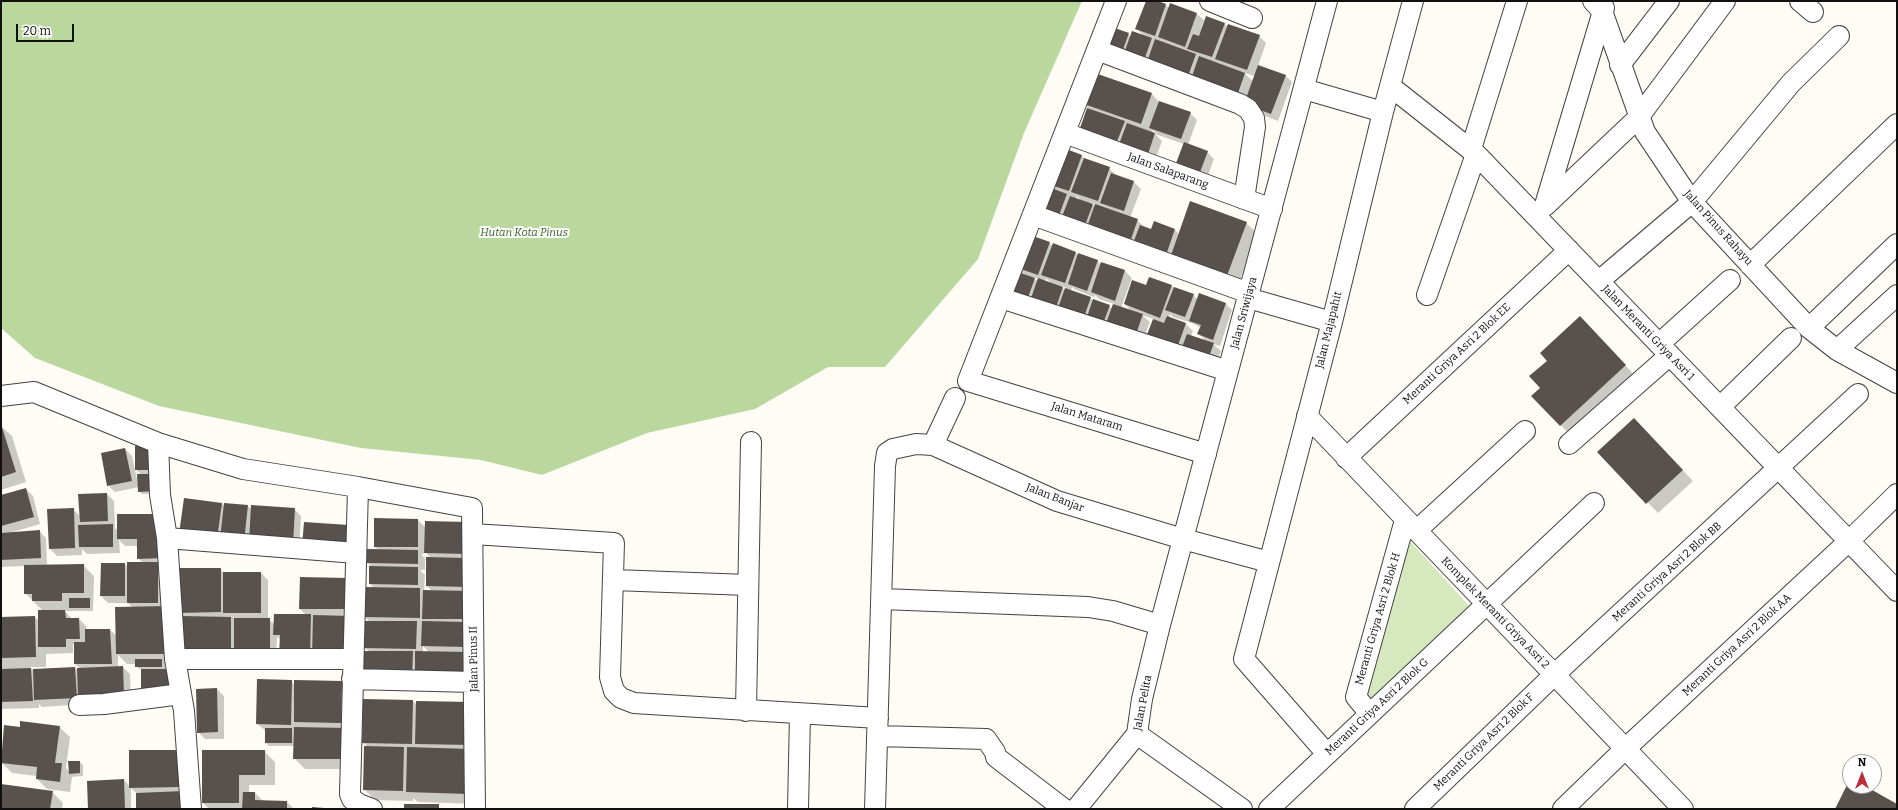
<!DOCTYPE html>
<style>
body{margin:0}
#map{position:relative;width:1898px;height:810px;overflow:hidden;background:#fefcf4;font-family:Bitter,serif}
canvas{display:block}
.frame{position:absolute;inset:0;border:2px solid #101010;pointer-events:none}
.north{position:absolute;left:1842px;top:754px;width:40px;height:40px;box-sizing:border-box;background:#fff;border:1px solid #9f9f9f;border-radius:50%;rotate:0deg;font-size:11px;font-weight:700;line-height:16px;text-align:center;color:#101010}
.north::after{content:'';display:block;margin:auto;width:14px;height:18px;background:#b92f3a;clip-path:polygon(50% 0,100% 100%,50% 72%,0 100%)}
.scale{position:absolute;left:16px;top:24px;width:58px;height:18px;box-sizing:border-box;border:2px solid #101010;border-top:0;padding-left:5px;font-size:12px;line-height:14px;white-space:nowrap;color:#101010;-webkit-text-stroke:3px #fff;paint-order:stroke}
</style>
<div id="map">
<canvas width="1898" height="810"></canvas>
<div class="frame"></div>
<div class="north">N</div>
<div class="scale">20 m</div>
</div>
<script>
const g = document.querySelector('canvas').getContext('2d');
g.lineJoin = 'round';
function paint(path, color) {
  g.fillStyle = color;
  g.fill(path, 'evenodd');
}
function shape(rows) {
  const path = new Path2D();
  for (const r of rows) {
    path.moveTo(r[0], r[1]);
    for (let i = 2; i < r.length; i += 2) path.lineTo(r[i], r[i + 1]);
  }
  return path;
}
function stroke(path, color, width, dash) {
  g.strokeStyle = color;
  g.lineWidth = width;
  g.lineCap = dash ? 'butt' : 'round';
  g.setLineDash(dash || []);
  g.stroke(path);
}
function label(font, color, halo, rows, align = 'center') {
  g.font = font + ' Bitter,serif';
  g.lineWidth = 4;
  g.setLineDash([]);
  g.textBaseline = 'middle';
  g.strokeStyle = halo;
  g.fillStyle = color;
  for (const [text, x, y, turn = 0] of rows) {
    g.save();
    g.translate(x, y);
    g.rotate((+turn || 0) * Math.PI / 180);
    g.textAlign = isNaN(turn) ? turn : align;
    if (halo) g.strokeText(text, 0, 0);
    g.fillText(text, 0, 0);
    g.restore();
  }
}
const green = shape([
 [1408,539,1471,608,1363,706]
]);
const forest = shape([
 [1,1,1082,1,1024,133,978,259,885,367,828,367,755,409,647,433,542,475,481,460,361,448,159,406,35,358,1,328]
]);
const shadow = shape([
 [1147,1,1155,1,1166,5,1169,8,1171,4,1197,14,1204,20,1201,29,1203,30,1224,23,1228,27,1259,36,1266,43,1258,66,1285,75,1292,82,1278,121,1109,55,1128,34,1131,37,1144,36,1137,29],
 [1244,73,1255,76,1253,81],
 [1214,1,1243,1,1245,2,1241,13],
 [1096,74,1152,94,1159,102,1190,113,1197,120,1188,145,1207,152,1214,159,1206,181,1183,173,1184,144,1155,134,1162,141,1154,163,1126,154,1085,104],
 [1153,130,1157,135,1152,133],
 [1082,156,1086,160,1109,168,1116,175,1134,182,1141,189,1130,218,1137,220,1144,227,1152,230,1154,222,1175,230,1179,234,1246,223,1257,233,1236,291,1045,218,1056,191,1049,184],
 [1077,196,1081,201,1076,199],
 [1090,202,1096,205,1095,207],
 [1049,243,1053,246,1075,253,1079,256,1079,255,1098,261,1101,265,1102,263,1125,271,1132,278,1121,308,1132,312,1125,304,1146,286,1171,286,1193,295,1197,299,1225,303,1232,310,1220,346,1213,344,1221,351,1214,368,1147,340,1154,319,1142,315,1150,322,1141,346,1014,303,1025,276,1016,267],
 [1032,277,1039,279,1038,282],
 [1046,278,1052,284,1045,282],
 [1060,285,1066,288,1065,291,1064,289],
 [1072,287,1076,290,1094,297,1095,295,1099,299,1114,304,1113,309,1109,306,1071,291],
 [1170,314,1173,317,1192,323,1201,328,1199,334,1206,341,1191,336,1193,331,1186,324,1169,318],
 [1580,317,1639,380,1574,439,1533,396,1541,388,1548,361],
 [1,426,12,436,26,482,1,490],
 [1644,430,1693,481,1658,513,1599,452],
 [153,447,160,494,142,494,139,491,139,487,115,492,108,485,125,449,132,456,138,484,142,475,136,470],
 [26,489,33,496,40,524,9,533,39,531,46,538,47,566,83,565,94,576,93,611,65,611,72,619,79,619,86,626,86,630,110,630,117,636,133,608,128,603,108,603,101,596,102,564,125,564,128,567,143,563,138,558,138,546,125,546,119,540,120,553,87,554,82,549,82,555,57,556,50,549,73,509,80,516,107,494,114,501,115,528,118,531,156,515,179,664,165,664,165,670,139,669,136,664,127,664,118,655,118,667,123,667,130,674,131,701,42,707,39,704,39,708,1,709,1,618,35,617,39,621,43,611,25,593,25,566,1,567,1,496],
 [73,644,75,644,75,664,80,668,78,671,75,668,32,670,30,667,46,667,46,654,73,653],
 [221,503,225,507,248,506,252,510,294,509,301,516,299,551,187,541],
 [418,520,426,528,467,523,473,653,423,685,364,648,370,622,365,617,366,588,374,588,370,584,372,567,368,563,378,550,375,546],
 [424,551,431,558,427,586,432,591,424,591,425,575,420,570,425,570,425,558,421,554,424,554],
 [423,646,429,652,423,652],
 [220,569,224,573,261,573,268,580,268,619,274,624,306,615,300,609,301,578,346,579,353,616,317,663,277,637,276,657,241,667,178,612],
 [291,681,295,685,341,682,352,692,358,769,305,769,294,758,294,746,269,746,266,743,266,731,257,724],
 [217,689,224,696,224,739,205,739,198,732],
 [413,701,417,705,472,703,478,804,418,802,413,798,413,801,375,800,364,789,368,747,363,743],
 [59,727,70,737,66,768,70,772,80,762,83,765,83,776,72,777,70,792,47,789,37,779,37,776,12,773,1,762,21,728],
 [180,751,190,797,137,809,137,794,131,788,131,809,89,809,124,780,130,787],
 [264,751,275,762,275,785,249,785,249,793,255,793,263,801,287,802,294,809,209,809,203,803],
 [1,785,52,792,63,803,62,809,1,809]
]);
const building = shape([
 [1146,1,1158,1,1166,4,1155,36,1135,29],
 [1170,3,1197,13,1185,47,1158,37],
 [1206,16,1225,23,1212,57,1187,49,1193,34,1199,36],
 [1228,24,1260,35,1247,70,1215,59],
 [1109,26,1129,33,1121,55,1101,48],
 [1132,31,1152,38,1143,63,1123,56],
 [1155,39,1196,54,1187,79,1146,65],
 [1199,56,1245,73,1237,96,1191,79],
 [1258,65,1286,75,1271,114,1244,104],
 [1095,73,1152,93,1141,124,1084,104],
 [1159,101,1191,112,1181,139,1149,128],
 [1087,108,1125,121,1116,144,1079,131],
 [1127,123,1155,133,1147,157,1118,147],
 [1184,142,1208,151,1199,175,1175,166],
 [1061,147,1082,155,1069,191,1048,184],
 [1084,158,1110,167,1098,201,1071,192],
 [1111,173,1134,181,1124,211,1100,203],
 [1046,186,1067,194,1058,218,1037,211],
 [1070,196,1093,204,1084,228,1061,219],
 [1190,201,1247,222,1225,281,1169,261],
 [1095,204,1138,219,1129,245,1086,230],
 [1154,221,1175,229,1165,258,1132,246,1140,225,1151,229],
 [1027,234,1050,242,1038,275,1015,267],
 [1053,243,1076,252,1065,283,1041,275],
 [1078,253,1098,260,1087,291,1068,284],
 [1101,262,1125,270,1115,301,1091,292],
 [1015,271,1035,278,1026,303,1005,296],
 [1149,277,1172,285,1160,318,1124,304,1132,280,1146,285],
 [1038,278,1063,287,1054,313,1029,304],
 [1174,287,1194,294,1185,317,1165,310],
 [1065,288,1091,297,1082,323,1056,314],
 [1199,293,1226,303,1213,340,1197,334,1201,325,1189,321],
 [1093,299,1110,305,1101,329,1085,323],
 [1113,304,1143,314,1134,340,1104,329],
 [1167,316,1186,323,1176,351,1145,340,1153,319,1164,323],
 [1580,316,1626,365,1560,426,1531,396,1540,388,1529,376,1547,361,1540,353],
 [1187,334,1214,343,1207,362,1180,352],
 [1634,418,1683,470,1646,504,1597,452],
 [1,424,16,472,1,477],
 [135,446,153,446,153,470,135,470],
 [125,448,132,481,107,486,101,453],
 [137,474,156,474,157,491,138,492],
 [26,488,34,517,1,526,1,495],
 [107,493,108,521,80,522,78,494],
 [184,498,222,503,217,539,179,534],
 [224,503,248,505,244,542,220,539],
 [251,505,295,508,293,545,249,542],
 [74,508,75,548,49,549,47,509],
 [117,514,156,514,163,558,137,559,137,539,117,539],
 [374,518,418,519,418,547,374,547],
 [425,521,467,522,466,554,424,553],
 [304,522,349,525,347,550,302,547],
 [113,524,113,547,79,547,78,525],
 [40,530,41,558,1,560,1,533],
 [367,549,418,550,418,564,367,563],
 [426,557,467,558,467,587,426,586],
 [127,562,158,562,158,603,127,603],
 [101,563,125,563,125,596,100,596],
 [84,564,84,593,62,593,62,601,32,601,32,594,24,594,24,565],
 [369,566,418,567,418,585,369,584],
 [177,568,221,568,221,612,177,613],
 [223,572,261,572,261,613,223,613],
 [300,577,347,578,347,609,299,609],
 [365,587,420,588,420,618,364,617],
 [423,590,468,591,467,619,422,619],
 [69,598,90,598,90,608,69,608],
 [169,606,169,654,116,654,115,607],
 [38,610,65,610,66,618,79,618,80,639,66,639,66,647,38,647],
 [274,614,311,614,310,657,279,656,280,635,273,635],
 [313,615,350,616,349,657,312,657],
 [35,616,36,657,1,658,1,617],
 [182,616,231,617,231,657,182,656],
 [234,618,270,618,270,651,234,650],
 [363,621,417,621,416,649,363,648],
 [422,621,467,622,467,647,421,646],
 [85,629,110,629,112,664,74,664,74,642,85,642],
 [361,651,413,651,412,678,361,677],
 [415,651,469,652,469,679,415,678],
 [135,659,162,659,162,667,135,667],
 [123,666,124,694,78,696,77,668],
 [75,667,77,698,34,700,33,669],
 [31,668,33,701,1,702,1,669],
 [141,669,172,669,172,689,141,689],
 [257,679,292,680,291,725,256,724],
 [294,680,342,681,341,723,294,722],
 [217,688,218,732,197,733,196,689],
 [363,699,413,700,412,744,362,743],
 [416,701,472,702,472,745,415,744],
 [20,721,60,726,55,763,62,763,60,782,36,779,37,767,1,763,4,725,20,727],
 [294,727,348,728,348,759,293,759],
 [265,728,292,728,292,743,265,743],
 [364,746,404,747,403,791,363,790],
 [407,747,470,749,468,794,406,792],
 [129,750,180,750,180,787,129,788],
 [202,750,265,750,265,775,239,775,239,803,202,803],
 [68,761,80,761,80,773,69,774],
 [124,779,125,809,88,809,87,781],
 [1850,779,1850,786,1865,786,1897,804,1897,809,1835,809],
 [1,784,53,791,50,809,1,809],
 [184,791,185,809,136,809,136,793],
 [243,792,255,792,255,800,287,801,287,809,242,809],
 [404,804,439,804,439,809,404,809],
 [312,807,324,808,324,809,312,809]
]);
const minor = shape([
 [1116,1,968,381,1206,454],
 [1210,1,1252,18],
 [1593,1,1602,11,1645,132,1692,202,1809,328,1837,350,1897,383],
 [1800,1,1813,12],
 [1097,50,1240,104,1248,109,1254,118,1255,127,1244,199],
 [1620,65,1669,1],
 [1390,86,1476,154,1897,591],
 [1304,89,1383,112],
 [1065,133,1272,209],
 [1471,149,1517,1],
 [1545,205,1604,8],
 [1545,206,1638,118,1725,1],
 [1033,215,1249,293],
 [1750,265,1897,124],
 [1599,281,1692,202,1791,83,1839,36],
 [1427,295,1476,154],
 [1001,298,1228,371],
 [1248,298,1332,322],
 [1809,328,1897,244],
 [1659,344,1730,280],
 [1837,350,1897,295],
 [1,396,34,392,158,443,243,469,358,487,472,508,475,809],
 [1720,407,1791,338],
 [1307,416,1683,809],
 [158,443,160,495,167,538,175,659,184,711,191,809],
 [1569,444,1670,355],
 [933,445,955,398],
 [1346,458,1569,250],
 [358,487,350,794,352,799,359,804,372,809],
 [1416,531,1525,431],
 [473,534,614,543,610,677,614,691,621,698,634,703,878,718],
 [167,538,356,553],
 [614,580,748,585],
 [882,599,1088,607,1113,611,1160,625],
 [175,659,353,659],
 [352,679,474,682],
 [79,705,104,704,181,694],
 [746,711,751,442],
 [1370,714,1356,697,1405,520],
 [1137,734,1242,809],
 [878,736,986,739,995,752,996,757,1064,809],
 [1327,754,1244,659,1332,322,1383,112,1413,1],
 [798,809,800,714],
 [875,809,885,466,887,453,893,449,916,444,933,445,1057,501,1183,539,1269,562],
 [1076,809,1137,734,1142,699,1160,625,1327,1],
 [1269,809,1594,503],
 [1415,809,1554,675,1858,394],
 [1563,809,1625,749,1849,541,1897,494]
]);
const streetNames = [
 ["Jalan Salaparang",1168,171,20],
 ["Jalan Pinus Rahayu",1718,228,48],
 ["Jalan Sriwijaya",1244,313,-75],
 ["Jalan Majapahit",1329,330,-76],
 ["Jalan Meranti Griya Asri 1",1648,333,46],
 ["Meranti Griya Asri 2 Blok EE",1457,354,-43],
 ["Jalan Mataram",1087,417,17],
 ["Jalan Banjar",1055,498,21],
 ["Meranti Griya Asri 2 Blok BB",1667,572,-42],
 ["Komplek Meranti Griya Asri 2",1495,613,46],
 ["Meranti Griya Asri 2 Blok H",1378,619,-74],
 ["Meranti Griya Asri 2 Blok AA",1737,645,-43],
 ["Jalan Pinus II",474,659,-91],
 ["Jalan Pelita",1143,703,-79],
 ["Meranti Griya Asri 2 Blok G",1377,707,-43],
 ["Meranti Griya Asri 2 Blok F",1484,742,-44]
];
const parkNames = [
 ["Hutan Kota Pinus",524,233]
];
paint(green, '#d5e8be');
paint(forest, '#bad89e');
paint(shadow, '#0003');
paint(building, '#58514d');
stroke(minor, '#434343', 22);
stroke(minor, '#fff', 20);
label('11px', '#101010', '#fff', streetNames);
label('italic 11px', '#336523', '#fff', parkNames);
</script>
